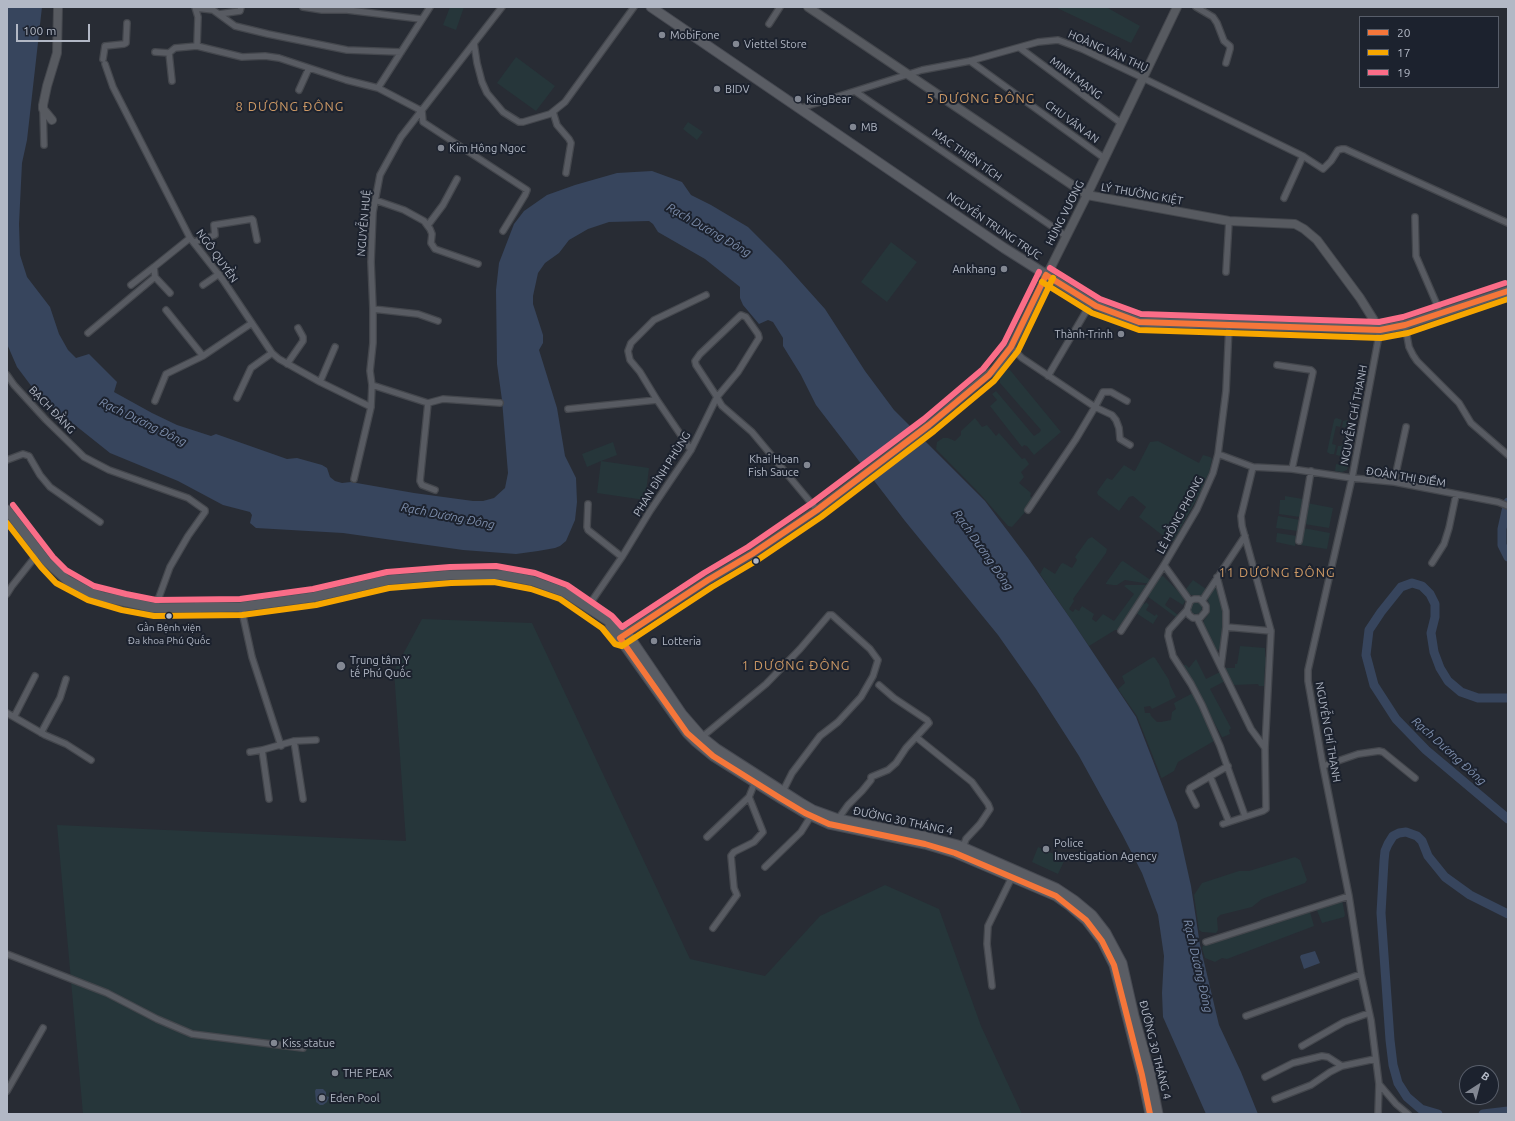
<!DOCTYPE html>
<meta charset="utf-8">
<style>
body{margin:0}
#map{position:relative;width:1515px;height:1121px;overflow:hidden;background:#282c34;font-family:Ubuntu,sans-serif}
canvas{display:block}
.frame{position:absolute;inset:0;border:8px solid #b2b8c5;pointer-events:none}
.legend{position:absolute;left:1359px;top:16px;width:140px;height:72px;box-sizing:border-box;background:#1c222e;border:1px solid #585e6a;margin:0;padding:5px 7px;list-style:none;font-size:12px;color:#b2b8c5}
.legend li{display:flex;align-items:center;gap:8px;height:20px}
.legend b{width:20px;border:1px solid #585e6a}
.north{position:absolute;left:1459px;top:1065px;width:40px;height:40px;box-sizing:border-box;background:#1c222e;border:1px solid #585e6a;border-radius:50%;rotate:36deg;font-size:11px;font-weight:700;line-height:16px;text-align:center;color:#b2b8c5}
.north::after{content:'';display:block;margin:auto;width:14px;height:18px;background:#828792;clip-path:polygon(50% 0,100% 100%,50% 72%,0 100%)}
.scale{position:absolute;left:16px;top:24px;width:74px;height:18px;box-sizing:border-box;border:2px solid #b2b8c5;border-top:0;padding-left:5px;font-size:12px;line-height:14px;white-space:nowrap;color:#b2b8c5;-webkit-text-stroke:3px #1c222e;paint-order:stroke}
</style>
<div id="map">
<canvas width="1515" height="1121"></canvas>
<div class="frame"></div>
<ul class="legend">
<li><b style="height:5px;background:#f5763a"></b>20</li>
<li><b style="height:5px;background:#f7a600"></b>17</li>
<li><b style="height:5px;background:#fb6d88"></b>19</li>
</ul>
<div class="north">B</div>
<div class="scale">100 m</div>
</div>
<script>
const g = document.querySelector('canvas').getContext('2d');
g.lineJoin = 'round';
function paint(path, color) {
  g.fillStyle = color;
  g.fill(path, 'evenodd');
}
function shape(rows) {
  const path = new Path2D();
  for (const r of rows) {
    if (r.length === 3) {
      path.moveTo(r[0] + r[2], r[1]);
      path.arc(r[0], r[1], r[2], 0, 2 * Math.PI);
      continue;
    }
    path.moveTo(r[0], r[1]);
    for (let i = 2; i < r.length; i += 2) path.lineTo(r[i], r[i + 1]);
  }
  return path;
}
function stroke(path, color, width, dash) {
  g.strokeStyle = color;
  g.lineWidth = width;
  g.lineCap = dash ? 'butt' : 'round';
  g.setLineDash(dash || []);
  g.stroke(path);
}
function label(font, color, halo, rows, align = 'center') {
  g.font = font + ' Ubuntu,sans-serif';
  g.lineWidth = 4;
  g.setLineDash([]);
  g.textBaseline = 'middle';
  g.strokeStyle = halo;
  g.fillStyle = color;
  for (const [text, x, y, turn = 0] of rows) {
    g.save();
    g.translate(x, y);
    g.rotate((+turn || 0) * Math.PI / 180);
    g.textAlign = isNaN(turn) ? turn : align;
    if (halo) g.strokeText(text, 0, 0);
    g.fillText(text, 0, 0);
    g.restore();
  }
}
const green = shape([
 [450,7,464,7,456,30,443,25],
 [1055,7,1106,7,1140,26,1131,43],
 [516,57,555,86,536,111,497,83],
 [688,122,703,132,697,140,683,129],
 [891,242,917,262,887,302,861,282],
 [1006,370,1010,370,1061,432,1034,455,1027,446,1024,445,1022,447,990,406,997,400,992,394,996,391,1034,436,1040,432,1041,430,1000,383,1000,374],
 [975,418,982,427,987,425,996,436,999,433,1022,459,1025,458,1029,464,1021,472,1024,477,1019,483,1031,493,1030,496,1033,499,1026,511,1012,527,1008,526,981,495,936,449,937,442,943,438,948,438,955,441,961,435,961,431],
 [1336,418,1342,420,1340,427,1336,426,1332,444,1336,445,1334,454,1330,454,1327,452,1334,420],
 [1347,420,1350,422,1343,454,1341,456,1336,455,1338,446,1342,446,1346,428,1342,427,1343,421],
 [1158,441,1199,463,1203,455,1210,457,1212,459,1208,477,1199,495,1174,540,1171,542,1139,517,1146,507,1133,496,1129,497,1119,511,1098,495,1097,492,1107,478,1112,480,1124,465,1134,471,1135,471,1150,442],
 [613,442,617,455,601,461,649,468,645,500,597,493,601,461,587,467,582,454],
 [1347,458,1350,459,1347,470,1342,472,1335,471,1336,464,1342,465,1343,462,1346,462],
 [1285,496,1303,499,1300,517,1279,514,1280,500,1285,500],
 [1307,503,1333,508,1329,528,1304,524],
 [1278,516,1300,520,1298,531,1276,528],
 [1303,528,1330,533,1327,549,1300,545],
 [1277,533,1297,536,1295,546,1276,542],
 [1092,537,1107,549,1106,553,1073,599,1074,601,1069,609,1073,612,1075,609,1079,611,1082,606,1094,614,1092,619,1096,622,1103,614,1114,621,1134,594,1124,586,1126,585,1146,585,1147,587,1120,630,1115,630,1089,646,1040,574,1044,567,1055,574,1061,564,1063,563,1072,568,1077,560,1075,557,1088,539],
 [1123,561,1152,581,1150,584,1125,580,1117,585,1113,585,1106,584,1106,583,1121,562],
 [1163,576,1186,599,1183,605,1170,597,1165,605,1178,615,1177,618,1147,596,1159,577],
 [1193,580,1206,589,1202,595,1191,595,1187,592,1186,589],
 [1214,585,1221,599,1224,616,1223,630,1221,647,1217,651,1214,648,1203,625,1204,620,1210,612,1210,606,1207,598],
 [1196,608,6],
 [1142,602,1145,604,1146,602,1149,605,1146,610,1155,616,1156,614,1158,616,1153,624,1136,613],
 [422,619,532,623,690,959,765,976,820,916,885,885,939,909,981,1026,1022,1114,83,1114,57,825,406,841,394,671],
 [1240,646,1265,648,1265,657,1268,657,1268,665,1265,666,1264,686,1259,686,1258,684,1234,685,1225,671,1225,668,1235,668,1235,664,1237,664,1238,659],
 [1153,657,1155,658,1169,680,1170,685,1176,697,1152,709,1150,706,1144,707,1145,713,1150,713,1151,716,1157,722,1161,722,1171,720,1172,712,1176,709,1174,703,1191,694,1194,694,1214,737,1214,741,1178,762,1174,771,1162,778,1161,777,1137,716,1118,689,1125,683,1122,676],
 [1196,659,1206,679,1220,672,1225,681,1210,689,1231,728,1229,730,1230,734,1223,737,1222,737,1183,665,1186,665,1189,668],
 [1038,847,1065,859,1058,874,1032,862],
 [1295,857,1300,860,1307,880,1305,883,1262,899,1252,907,1220,915,1217,918,1218,930,1216,933,1202,932,1199,930,1194,895,1202,883,1239,871,1249,871],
 [1342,900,1345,915,1344,917,1322,923,1316,908],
 [1306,910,1310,912,1314,926,1227,959,1222,958,1215,962,1205,958,1202,948,1204,944]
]);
const water = shape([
 [7,7,42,7,27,140,22,163,19,224,20,255,27,277,50,307,59,334,68,350,76,358,89,354,117,382,114,392,152,413,177,425,211,436,216,434,287,459,297,458,322,465,327,468,330,477,335,481,342,483,351,482,414,493,473,501,483,501,494,498,505,488,508,473,502,400,497,364,496,290,499,263,514,224,524,211,547,195,575,185,617,173,652,171,682,182,691,195,711,205,748,227,782,261,825,309,865,371,894,410,985,501,1028,558,1072,621,1136,717,1177,823,1191,886,1200,945,1219,1025,1241,1072,1258,1114,1206,1114,1163,1017,1162,993,1164,956,1158,915,1142,873,1122,834,1079,756,1036,689,998,635,905,521,816,405,801,375,783,346,783,338,773,322,768,320,759,324,743,305,740,298,740,287,705,259,658,232,653,224,649,221,609,222,588,229,569,240,559,253,545,263,538,273,533,296,533,304,543,335,543,343,539,350,557,408,565,456,576,478,577,502,575,520,566,541,560,546,555,548,538,551,516,554,463,550,343,533,256,528,250,523,252,515,250,512,223,505,178,481,110,453,51,406,32,387,17,367,7,344],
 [1315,951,1320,963,1304,969,1300,957,1301,955],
 [316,1089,323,1089,326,1092,326,1096,329,1097,327,1102,323,1105,320,1105,316,1102,315,1091]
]);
const pier = shape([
 [914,428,924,438,870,480,862,469]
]);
const river = shape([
 [1508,502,1502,529,1502,545,1508,557],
 [1508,698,1478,698,1461,692,1448,681,1440,668,1434,652,1431,633,1435,617,1435,604,1430,594,1422,586,1412,583,1401,587,1381,612,1369,630,1366,655,1374,685,1396,719,1426,750,1508,819],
 [1438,1114,1421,1109,1407,1097,1398,1083,1393,1065,1390,1040,1381,913,1384,861,1385,851,1388,844,1393,836,1399,833,1406,832,1417,836,1422,841,1428,856,1445,877,1470,895,1508,914],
 [1483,1114,1508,1111]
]);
const street = shape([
 [195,7,198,17,197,46,242,57,265,56,279,58,346,80,378,88,422,111,423,122,527,190,525,195,503,231],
 [303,7,322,10,347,10,421,19],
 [1196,7,1213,17,1217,23,1224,41,1230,46,1230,49,1226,63],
 [196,8,213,10,235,26,268,34,347,50,401,52],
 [219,14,240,11,241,7],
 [769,24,780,7],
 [474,43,477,63,482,82,487,93,503,112,519,122,523,122,550,114,565,102,634,7],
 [1020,48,1121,123],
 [155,52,169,53],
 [103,59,105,46,124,44,126,43,127,23],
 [970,61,1104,158],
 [105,64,113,87,190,238,223,280,272,353,279,359,320,382,371,407],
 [172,81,169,53,175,48,197,46],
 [378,88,430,7],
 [299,90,309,68],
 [856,92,1066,236],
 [801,108,922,70,970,61,1038,42,1058,40,1082,49,1143,78,1303,156,1323,169,1331,161,1338,150,1342,149,1345,149,1508,223],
 [43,109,44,145],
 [553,112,557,125,569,139,571,143,566,173],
 [1284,198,1303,156],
 [375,200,404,210,424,221,430,229,432,234,431,243,435,249,478,264],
 [1415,217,1416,256,1441,314],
 [428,225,443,205,457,179],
 [194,242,215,235,214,225,252,219,253,220,257,240],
 [1226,272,1229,221],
 [155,277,170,293],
 [131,285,154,267],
 [203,285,219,274],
 [373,309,418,314,438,321],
 [166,310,203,356],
 [1405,325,1409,347,1413,355,1417,361,1459,403,1471,423,1508,455],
 [1380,330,1352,478,1308,670,1308,681,1323,766,1349,896,1361,974,1371,1020,1379,1084,1396,1104,1408,1114],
 [88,333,155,277,154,267,190,238],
 [1011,347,1022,358,1095,407,1076,439,1028,510],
 [287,364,303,341,303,337,298,328],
 [1277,365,1311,370,1313,372,1292,469],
 [7,375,14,385,46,420,84,457,109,470,188,498,205,510,205,512,188,536,170,567,155,608],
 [1048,376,1091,303],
 [320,382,335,347],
 [372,385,428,403,420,481,422,485,435,490],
 [237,398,251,368,272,353],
 [155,401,166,374,203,356,252,323],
 [1127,401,1111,392,1103,392,1095,407,1112,415,1116,420,1119,428,1120,439,1130,445],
 [428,403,443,399,500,403],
 [568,409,657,400],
 [691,450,657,400,640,372,630,360,628,351,631,343,654,320,706,295],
 [1218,454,1253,467,1292,469,1352,478,1394,482,1498,502,1508,506],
 [7,460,23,454,29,456,40,475,50,487,100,522],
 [354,479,371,407,372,385,370,371,373,343,373,309,371,262,373,212,380,175,401,137,502,7],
 [1394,482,1406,427],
 [588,504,587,527,588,530,622,557],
 [1299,541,1311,471],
 [1432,563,1444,544,1449,528,1456,495],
 [1164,565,1190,601],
 [1217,577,1226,611,1226,627,1221,666],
 [7,594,12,586,39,552],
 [1202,601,1245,536],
 [241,607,252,657,281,746],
 [587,608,622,557,650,511,691,450,717,397,738,372,759,338,758,334,746,317,741,315,700,354,695,361,696,365,717,397,719,401,722,406,752,432,817,510],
 [1187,610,1189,615,1193,618,1200,618,1206,611,1206,606,1202,601,1199,599,1194,599,1190,601,1187,610,1169,630,1168,636,1173,656,1191,684,1202,705,1220,746,1245,816],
 [1197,618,1251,729,1265,748],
 [1226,627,1271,631],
 [1121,631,1164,565,1197,509,1213,473,1218,454,1226,391,1229,325],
 [7,713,45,735,66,744,91,760],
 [14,717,35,676],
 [41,733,60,698,66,679],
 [702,737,766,684,800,649,829,615,832,615,870,649,878,660,873,676,861,697,838,722,820,736,792,773,783,791],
 [916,737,972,782,988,804,990,809,980,824,966,839,963,847],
 [294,741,303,799],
 [250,752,262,750],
 [1323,766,1358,754,1379,751,1383,752,1415,778],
 [1210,776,1229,822,1263,811,1266,809,1265,748,1271,631,1242,526,1241,516,1253,467],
 [269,799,262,750,294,741,316,740],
 [1196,805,1189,791,1190,788,1228,766],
 [838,819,848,805,862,791,871,780,871,777,888,770,896,763,906,748,929,723,927,720,894,698,879,685],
 [1223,824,1229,822],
 [707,837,749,797],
 [765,867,801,832,811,816],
 [713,928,737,895,734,888,731,856,734,852,754,842,763,832,749,797,755,782],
 [1206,942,1349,896],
 [7,954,107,993,157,1019,192,1034,303,1048],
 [992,986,987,944,988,926,1012,877],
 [1246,1016,1361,974],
 [1302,1046,1344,1022,1369,1013],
 [1265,1077,1293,1063,1322,1056,1328,1057,1342,1066],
 [7,1091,43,1028],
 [1275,1099,1311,1085,1330,1072,1342,1066,1375,1059],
 [1378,1114,1379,1084]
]);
const secondary = shape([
 [808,7,1087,195,1229,221,1295,224,1304,229,1317,240,1360,298,1380,330],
 [52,120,43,109,43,105,47,86,57,53,58,7],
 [622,636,708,580,752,554,817,510,929,425,995,369,1011,347,1087,195,1177,7]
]);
const primary = shape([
 [651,7,1004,248,1091,303,1109,311,1139,322,1343,328,1380,330,1405,325,1508,291],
 [7,510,47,562,67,580,91,593,104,597,155,608,241,607,314,597,388,580,451,575,502,575,533,581,564,592,627,633,682,714,702,737,717,749,801,803,813,810,838,819,927,837,958,845,1056,888,1074,900,1092,915,1106,933,1122,963,1134,1016,1150,1073,1158,1114],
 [610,625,687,733,696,742,713,756,780,798,805,813,829,824,925,844,955,853,1056,896,1070,906,1086,920,1102,941,1114,965,1142,1075,1150,1114]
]);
const bus1 = shape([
 [1046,275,1011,347,989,375,929,425,817,510,752,554,708,580,620,638,687,733,713,756,780,798,805,813,829,824,925,844,955,853,1056,896,1086,920,1102,941,1114,965,1142,1075,1150,1114],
 [1046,275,1096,306,1139,322,1380,330,1405,325,1508,291]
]);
const bus2 = shape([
 [1042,282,1092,313,1139,330,1381,338,1408,333,1508,299],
 [7,523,41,567,56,583,88,600,122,610,154,616,242,615,316,605,389,588,451,583,494,582,531,589,560,599,602,628,615,644,622,646,712,587,756,561,821,517,934,431,994,381,1018,351,1053,278]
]);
const bus3 = shape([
 [1050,268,1100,299,1141,314,1379,322,1403,317,1505,283],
 [13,505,53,557,66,570,94,586,126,594,156,600,240,599,313,589,387,572,450,567,496,566,535,573,567,585,612,616,622,627,704,573,748,547,812,503,924,419,983,369,1004,343,1039,272]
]);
const markers = [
 [662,35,4,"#828792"],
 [736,44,4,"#828792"],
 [717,89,4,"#828792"],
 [798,99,4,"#828792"],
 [853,127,4,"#828792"],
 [441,148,4,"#828792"],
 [1004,269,4,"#828792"],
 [1121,334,4,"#828792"],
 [807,465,4,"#828792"],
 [756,561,3.5,"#b2b8c5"],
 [169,616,3.5,"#b2b8c5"],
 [654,641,4,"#828792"],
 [341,666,5,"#828792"],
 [1046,849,4,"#828792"],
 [274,1043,4,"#828792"],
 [335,1073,4,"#828792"],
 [322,1098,4,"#828792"]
];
const busNames = [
 ["Gần Bệnh viện",169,628],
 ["Đa khoa Phú Quốc",169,641]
];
const poiNames = [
 ["MobiFone",670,35],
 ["Viettel Store",744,44],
 ["BIDV",725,89],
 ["KingBear",806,99],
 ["MB",861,127],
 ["Kim Hông Ngoc",449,148],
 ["Ankhang",996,269,"right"],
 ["Thành-Trinh",1113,334,"right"],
 ["Khai Hoan",799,459,"right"],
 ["Fish Sauce",799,472,"right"],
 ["Lotteria",662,641],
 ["Trung tâm Y",350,660],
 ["tế Phú Quốc",350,673],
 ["Police",1054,843],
 ["Investigation Agency",1054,856],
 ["Kiss statue",282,1043],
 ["THE PEAK",343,1073],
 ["Eden Pool",330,1098]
];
const streetNames = [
 ["HOÀNG VĂN THỤ",1108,51,24],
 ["MINH MẠNG",1076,78,37],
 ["CHU VĂN AN",1072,122,36],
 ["MẠC THIÊN TÍCH",967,155,35],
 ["LÝ THƯỜNG KIỆT",1142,194,10],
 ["HÙNG VƯƠNG",1065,213,-63],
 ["NGUYỄN HUỆ",364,223,-85],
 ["NGUYỄN TRUNG TRỰC",994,226,34],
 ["NGÔ QUYỀN",217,256,54],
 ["BẠCH ĐẰNG",52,410,46],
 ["NGUYỄN CHÍ THANH",1354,415,-79],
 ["PHAN ĐÌNH PHÙNG",662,474,-58],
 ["ĐOÀN THỊ ĐIỂM",1406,477,9],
 ["LÊ HỒNG PHONG",1180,515,-62],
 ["NGUYỄN CHÍ THANH",1328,732,80],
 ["ĐƯỜNG 30 THÁNG 4",903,821,12],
 ["ĐƯỜNG 30 THÁNG 4",1155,1050,76]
];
const waterNames = [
 ["Rạch Dương Đông",709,230,30],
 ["Rạch Dương Đông",143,422,26],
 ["Rạch Dương Đông",448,516,11],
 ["Rạch Dương Đông",983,550,55],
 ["Rạch Dương Đông",1449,751,42],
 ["Rạch Dương Đông",1198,966,77]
];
const quarterNames = [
 ["5 DƯƠNG ĐÔNG",981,99],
 ["8 DƯƠNG ĐÔNG",290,107],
 ["11 DƯƠNG ĐÔNG",1277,573],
 ["1 DƯƠNG ĐÔNG",796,666]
];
paint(green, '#26363a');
paint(water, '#37455d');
paint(pier, '#282c34');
stroke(river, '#37455d', 9);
stroke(street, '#44474d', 8);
stroke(secondary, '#44474d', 10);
stroke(primary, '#464951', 11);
stroke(street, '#585b62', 5.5);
stroke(secondary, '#575a60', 8);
stroke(primary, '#5a5d64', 9);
stroke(bus1, '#f5763a', 6);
stroke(bus2, '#f7a600', 6);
stroke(bus3, '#fb6d88', 6);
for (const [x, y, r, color] of markers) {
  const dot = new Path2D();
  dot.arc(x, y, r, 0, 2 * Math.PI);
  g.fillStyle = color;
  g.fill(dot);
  stroke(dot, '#1c222e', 1.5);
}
label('10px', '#b2b8c5', '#1c222e', busNames);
label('11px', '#b2b8c5', '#1c222e', poiNames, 'left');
label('11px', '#b2b8c5', '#1c222e', streetNames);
label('italic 12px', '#7c8dab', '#1c222e', waterNames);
g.letterSpacing = '1px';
label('13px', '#cd9965', '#1c222e', quarterNames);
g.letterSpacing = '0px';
</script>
